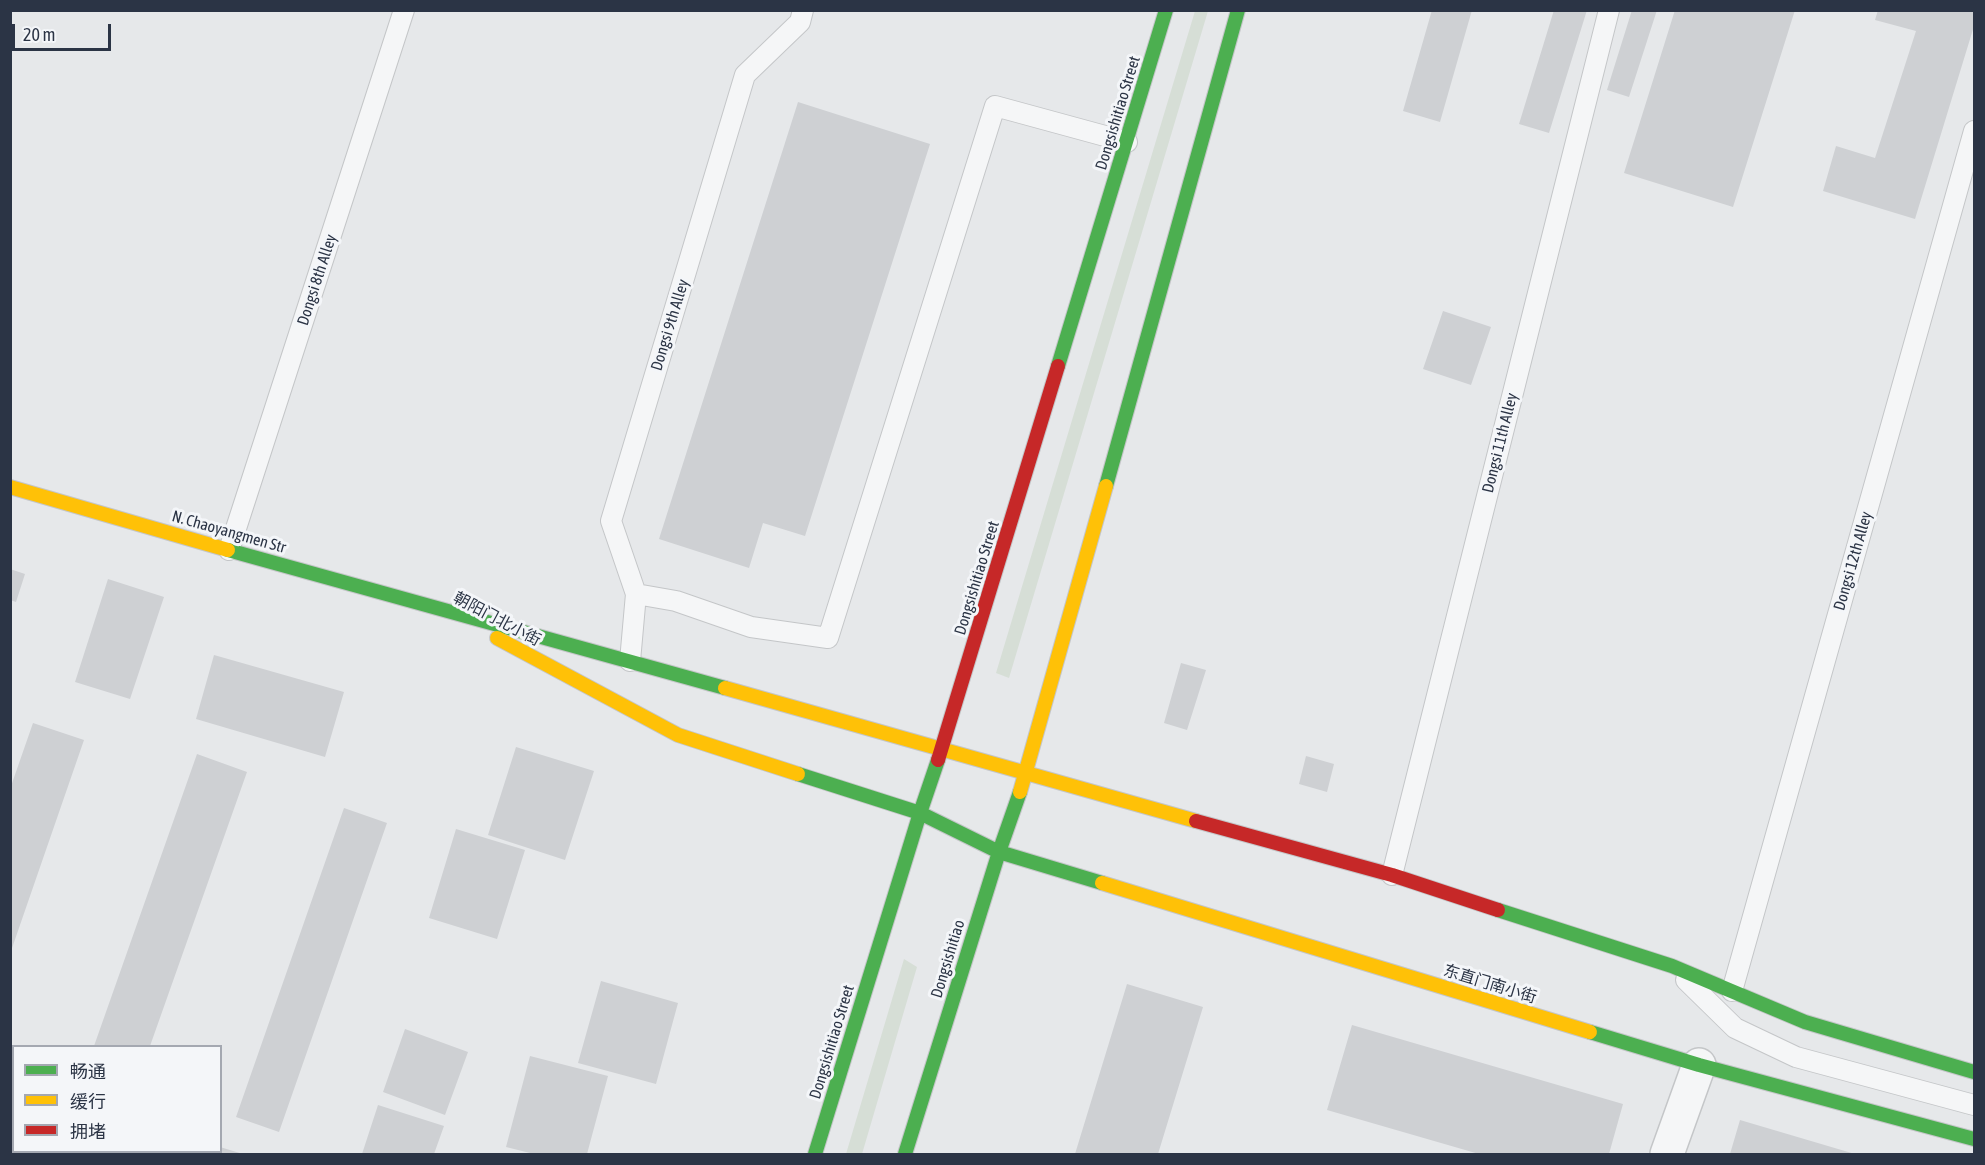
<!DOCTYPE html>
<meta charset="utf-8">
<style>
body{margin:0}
#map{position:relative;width:1985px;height:1165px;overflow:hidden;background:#e6e8ea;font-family:"Asap Condensed","Noto Sans SC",sans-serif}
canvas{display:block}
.frame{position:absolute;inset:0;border:12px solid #2b3445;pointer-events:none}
.legend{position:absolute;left:12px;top:1045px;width:210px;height:108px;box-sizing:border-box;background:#f4f6f9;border:2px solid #a4a8b1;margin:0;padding:8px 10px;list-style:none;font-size:18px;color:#2b3445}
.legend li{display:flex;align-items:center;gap:12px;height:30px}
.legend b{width:30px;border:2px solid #a4a8b1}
.scale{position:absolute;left:12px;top:24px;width:99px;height:27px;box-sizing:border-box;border:3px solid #2b3445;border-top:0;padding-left:8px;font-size:18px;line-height:21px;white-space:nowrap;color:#2b3445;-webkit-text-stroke:4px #f4f6f9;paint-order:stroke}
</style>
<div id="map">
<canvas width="1985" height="1165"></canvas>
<div class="frame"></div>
<ul class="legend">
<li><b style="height:8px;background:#4caf50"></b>畅通</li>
<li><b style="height:8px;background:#ffc107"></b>缓行</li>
<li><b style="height:8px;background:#c62828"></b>拥堵</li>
</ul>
<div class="scale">20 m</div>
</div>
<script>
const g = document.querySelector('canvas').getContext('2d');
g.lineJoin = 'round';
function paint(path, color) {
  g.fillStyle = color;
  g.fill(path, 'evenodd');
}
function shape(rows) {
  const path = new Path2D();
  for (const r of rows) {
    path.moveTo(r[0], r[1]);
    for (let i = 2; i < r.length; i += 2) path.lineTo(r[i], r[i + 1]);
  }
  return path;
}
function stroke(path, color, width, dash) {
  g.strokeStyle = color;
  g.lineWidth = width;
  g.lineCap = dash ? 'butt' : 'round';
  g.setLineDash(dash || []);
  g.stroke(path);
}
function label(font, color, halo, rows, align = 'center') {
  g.font = font + ' "Asap Condensed","Noto Sans SC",sans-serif';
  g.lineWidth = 6;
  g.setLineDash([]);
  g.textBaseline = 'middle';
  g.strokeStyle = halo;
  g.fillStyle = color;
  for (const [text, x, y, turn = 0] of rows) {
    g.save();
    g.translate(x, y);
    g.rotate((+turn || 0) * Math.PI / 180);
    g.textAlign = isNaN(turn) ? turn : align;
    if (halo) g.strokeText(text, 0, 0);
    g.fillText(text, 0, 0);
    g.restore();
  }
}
const green = shape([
 [1195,11,1208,11,1009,678,996,673],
 [904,959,917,967,862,1154,846,1154]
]);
const building = shape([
 [1432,10,1472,10,1440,122,1403,111],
 [1554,10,1587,10,1549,133,1519,124],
 [1632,10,1657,10,1629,97,1607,90],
 [1675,10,1795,10,1733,207,1624,173],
 [1878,10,1974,10,1974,26,1915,219,1823,191,1836,146,1875,158,1916,31,1875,20],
 [798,102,930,144,805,536,763,523,749,568,659,539],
 [1443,311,1491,327,1471,385,1423,369],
 [10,569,25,574,16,602,10,600],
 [108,579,164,597,130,699,75,682],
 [214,655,344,692,325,757,196,719],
 [1181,663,1206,670,1187,730,1164,723],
 [33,723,84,740,11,951,10,789],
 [516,747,594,771,565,860,488,835],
 [197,754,247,772,150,1046,94,1046],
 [1306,756,1334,764,1327,792,1299,784],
 [344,808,387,823,279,1132,236,1117],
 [456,829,525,850,497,939,429,918],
 [601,981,678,1003,656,1084,578,1063],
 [1127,984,1203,1007,1158,1154,1075,1154],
 [1352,1025,1623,1104,1609,1154,1479,1154,1327,1110],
 [405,1029,468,1052,445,1115,383,1092],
 [530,1056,608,1076,587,1154,534,1154,506,1147],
 [378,1105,444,1126,434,1154,362,1154],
 [1740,1120,1855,1154,1730,1154],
 [220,1147,243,1154,218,1154,219,1152,220,1152],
 [67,1152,114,1152,113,1154,66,1154]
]);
const lane = shape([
 [229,550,404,10],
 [636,594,676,601,751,627,828,638,995,106,1127,142],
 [630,661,636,594,611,521,745,75,800,22,803,10],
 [1392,875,1609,10],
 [1686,980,1735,1028,1796,1057,1974,1105],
 [1732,991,1974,131]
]);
const street = shape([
 [1667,1154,1699,1065]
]);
const fast = shape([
 [1058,366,1166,10],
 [1106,486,1238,10],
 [228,550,725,688],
 [798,774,920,813,999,852,1102,883],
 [1498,910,1672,966,1805,1022,1974,1072],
 [1590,1032,1699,1065,1974,1139],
 [815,1154,920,813,938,760],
 [905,1154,999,852,1020,792]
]);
const slow = shape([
 [10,487,228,550],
 [497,638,678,735,798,774],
 [725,688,1196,821],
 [1020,792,1106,486],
 [1102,883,1590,1032]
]);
const jam = shape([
 [938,760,1058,366],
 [1196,821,1392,875,1498,910]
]);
const streetNames = [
 ["Dongsishitiao Street",1118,113,-73],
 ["Dongsi 8th Alley",317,280,-72],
 ["Dongsi 9th Alley",670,325,-73],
 ["Dongsi 11th Alley",1500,443,-76],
 ["N. Chaoyangmen Str",229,532,16],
 ["Dongsi 12th Alley",1853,561,-74],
 ["Dongsishitiao Street",977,578,-73],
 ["朝阳门北小街",497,619,28],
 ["Dongsishitiao",948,959,-73],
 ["东直门南小街",1490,984,17],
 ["Dongsishitiao Street",832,1042,-73]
];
paint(green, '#d6ded6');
paint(building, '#ced0d3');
stroke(lane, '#c4c6c8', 22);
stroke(street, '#c4c6c8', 36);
stroke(fast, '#c4c6c8', 16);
stroke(slow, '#c4c6c8', 16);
stroke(jam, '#c4c6c8', 16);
stroke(lane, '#f5f6f7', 20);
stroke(street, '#f5f6f7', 33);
stroke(fast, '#4caf50', 14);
stroke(slow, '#ffc107', 14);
stroke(jam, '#c62828', 14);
label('16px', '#2b3445', '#f4f6f9', streetNames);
</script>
